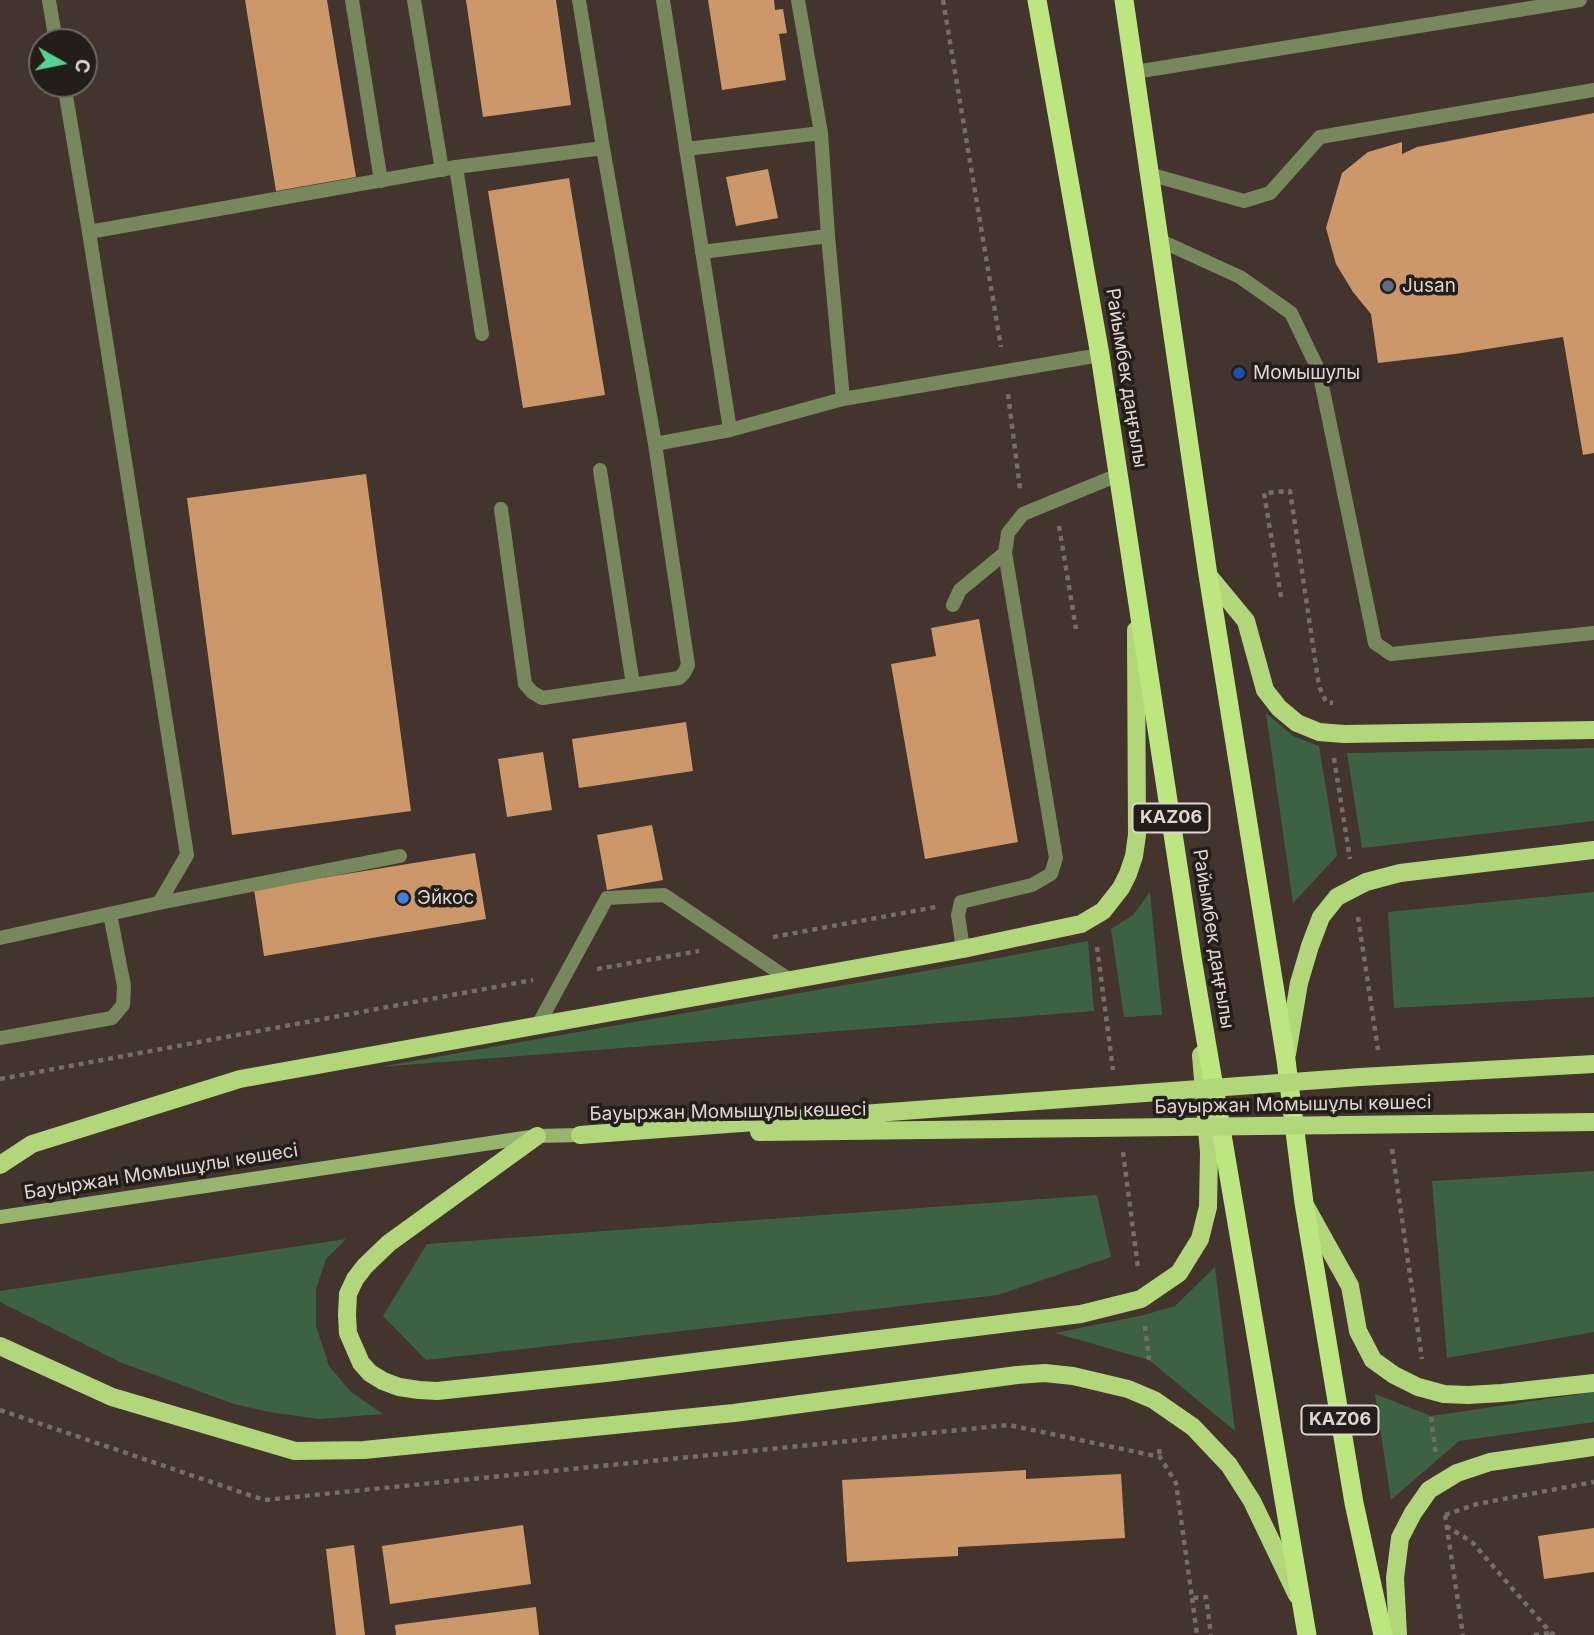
<!DOCTYPE html>
<meta charset="utf-8">
<style>
body{margin:0}
#map{position:relative;width:1594px;height:1635px;overflow:hidden;background:#43342d;font-family:Inter,sans-serif}
canvas{display:block}
.north{position:absolute;left:28px;top:28px;width:70px;height:70px;box-sizing:border-box;background:#241e1a;border:2px solid #6f6763;border-radius:50%;rotate:99deg;font-size:19px;font-weight:700;line-height:28px;text-align:center;color:#dfd5d1}
.north::after{content:'';display:block;margin:auto;width:24px;height:32px;background:#53d397;clip-path:polygon(50% 0,100% 100%,50% 72%,0 100%)}
</style>
<div id="map">
<canvas width="1594" height="1635"></canvas>
<div class="north">С</div>
</div>
<script>
const g = document.querySelector('canvas').getContext('2d');
g.lineJoin = 'round';
function paint(path, color) {
  g.fillStyle = color;
  g.fill(path, 'evenodd');
}
function shape(rows) {
  const path = new Path2D();
  for (const r of rows) {
    path.moveTo(r[0], r[1]);
    for (let i = 2; i < r.length; i += 2) path.lineTo(r[i], r[i + 1]);
  }
  return path;
}
function stroke(path, color, width, dash) {
  g.strokeStyle = color;
  g.lineWidth = width;
  g.lineCap = dash ? 'butt' : 'round';
  g.setLineDash(dash || []);
  g.stroke(path);
}
function label(font, color, halo, rows, align = 'center') {
  g.font = font + ' Inter,sans-serif';
  g.lineWidth = 7;
  g.setLineDash([]);
  g.textBaseline = 'middle';
  g.strokeStyle = halo;
  g.fillStyle = color;
  for (const [text, x, y, turn = 0] of rows) {
    g.save();
    g.translate(x, y);
    g.rotate((+turn || 0) * Math.PI / 180);
    g.textAlign = isNaN(turn) ? turn : align;
    if (halo) g.strokeText(text, 0, 0);
    g.fillText(text, 0, 0);
    g.restore();
  }
}
const green = shape([
 [1266,713,1293,736,1319,746,1337,856,1293,903],
 [1594,748,1594,821,1362,848,1347,753],
 [1150,892,1162,1015,1124,1017,1111,929,1133,915],
 [1594,892,1594,997,1394,1008,1388,912],
 [1088,941,1094,1011,379,1067,982,961],
 [1594,1171,1594,1332,1447,1358,1432,1181],
 [1097,1195,1111,1257,998,1295,426,1360,383,1316,427,1244],
 [346,1239,326,1259,316,1289,316,1326,329,1366,351,1392,383,1414,319,1419,269,1412,234,1404,122,1363,0,1302,0,1291],
 [1215,1267,1235,1431,1149,1360,1055,1333,1144,1315,1175,1306],
 [1594,1392,1594,1422,1459,1441,1391,1500,1375,1394,1431,1416]
]);
const building = shape([
 [245,0,327,0,356,177,276,191],
 [466,0,556,0,571,105,483,117],
 [708,0,774,0,775,10,783,9,787,33,779,34,786,80,722,90],
 [1594,113,1594,453,1583,455,1563,337,1455,354,1378,363,1371,314,1353,292,1336,264,1326,228,1342,173,1368,152,1402,142,1402,154,1417,147],
 [768,169,778,218,736,226,726,177],
 [569,178,605,395,523,408,488,191],
 [366,474,411,811,232,835,187,498],
 [979,619,1018,842,925,859,891,664,936,656,931,628],
 [686,722,693,771,579,788,572,739],
 [543,752,552,810,507,817,498,759],
 [652,825,663,880,607,890,597,835],
 [475,853,486,919,264,956,254,889],
 [1026,1470,1026,1479,1121,1474,1125,1538,958,1547,958,1556,847,1562,842,1480],
 [523,1525,531,1584,390,1604,382,1546],
 [1594,1528,1594,1572,1544,1579,1538,1536],
 [354,1545,365,1635,336,1635,326,1549],
 [536,1607,539,1635,396,1635,395,1625]
]);
const path = shape([
 [943,0,1001,347],
 [1008,394,1020,489],
 [1059,526,1076,629],
 [1281,597,1264,493,1290,491,1319,686,1326,702,1333,703],
 [1334,758,1350,859],
 [1358,917,1378,1050],
 [773,937,936,907],
 [1097,947,1113,1070],
 [597,969,699,951],
 [0,1079,533,980],
 [1392,1149,1422,1359],
 [1123,1152,1138,1268],
 [1145,1326,1149,1360],
 [0,1410,264,1500,1009,1425,1160,1457,1176,1483,1192,1598,1206,1597,1211,1635],
 [1431,1417,1436,1454],
 [1159,1449,1160,1457],
 [1445,1515,1477,1504,1594,1482],
 [1445,1515,1463,1635],
 [1446,1526,1472,1542,1551,1633,1556,1635],
 [1192,1598,1197,1635],
 [1534,1635,1550,1633]
]);
const service = shape([
 [352,0,381,181],
 [414,0,442,170],
 [579,0,603,148],
 [798,0,821,133],
 [1135,72,1580,0],
 [686,149,821,133,828,236,702,252],
 [456,167,482,334],
 [1149,174,1244,201,1270,193,1320,137,1594,90],
 [828,236,843,399],
 [1159,240,1240,277,1291,313,1319,371,1375,643,1391,654,1594,633],
 [600,470,633,685],
 [501,509,525,684,532,692,542,698,679,678,684,673,688,665,655,444],
 [953,605,960,590,1005,553],
 [159,903,400,856],
 [963,949,958,915,961,902,1032,885,1051,874,1056,858,1005,553,1008,533,1023,514,1118,475],
 [538,1025,607,898,664,895,790,980],
 [0,1038,112,1018,123,1005,124,986,110,914]
]);
const minor = shape([
 [49,0,56,42],
 [663,0,730,430],
 [64,84,89,232],
 [0,938,159,903,187,855,89,232,456,167,603,148,655,444,730,430,843,399,1100,355]
]);
const secondary = shape([
 [0,1217,537,1136,580,1135]
]);
const primary = shape([
 [1208,575,1246,621,1265,690,1279,708,1297,723,1319,732,1344,734,1594,730],
 [1287,1054,1299,983,1310,946,1321,917,1337,897,1366,882,1400,873,1594,850],
 [537,1136,389,1243,365,1266,355,1279,348,1294,347,1315,348,1333,361,1363,370,1373,383,1381,399,1387,419,1390,437,1391,606,1373,1081,1314,1141,1299,1179,1273,1200,1239,1208,1207,1209,1153,1201,1055],
 [0,1165,32,1144,240,1079,963,949,1081,924,1103,911,1121,888,1128,874,1134,856,1137,835,1136,630],
 [1306,1207,1350,1286,1358,1331,1373,1360,1394,1375,1418,1387,1444,1394,1468,1395,1502,1393,1594,1383],
 [0,1346,112,1397,295,1451,364,1450,734,1413,1017,1375,1045,1373,1073,1376,1128,1389,1154,1400,1193,1427,1229,1465,1252,1501,1297,1595],
 [1398,1635,1395,1578,1400,1538,1413,1513,1429,1490,1457,1473,1490,1462,1594,1447]
]);
const trunk = shape([
 [1037,0,1100,355,1192,958,1307,1635],
 [1124,0,1208,575,1286,1060,1304,1203,1354,1503,1383,1635]
]);
const primaryBridge = shape([
 [759,1132,1594,1122],
 [580,1135,1360,1077,1594,1064]
]);
const markers = [
 [1388,286,7,"#5c6f8a"],
 [1239,373,7,"#1a4fb4"],
 [403,898,7,"#3f7fe0"]
];
const shields = [
 [1171,818,77],
 [1340,1420,77]
];
const shieldNames = [
 ["KАZ06",1171,818],
 ["KАZ06",1340,1420]
];
const poiNames = [
 ["Jusan",1402,286],
 ["Момышулы",1253,373],
 ["Эйкос",417,898]
];
const streetNames = [
 ["Райымбек даңғылы",1126,378,81],
 ["Райымбек даңғылы",1213,939,81],
 ["Бауыржан Момышұлы көшесі",1293,1105,-1],
 ["Бауыржан Момышұлы көшесі",728,1112,-1],
 ["Бауыржан Момышұлы көшесі",161,1172,-9]
];
paint(green, '#3d6243');
paint(building, '#cc9869');
stroke(path, '#796c66', 4.5, [5, 5]);
stroke(service, '#76885c', 14);
stroke(minor, '#76885c', 14);
stroke(secondary, '#98b56e', 14);
stroke(primary, '#b2d77b', 18);
stroke(trunk, '#bee680', 19);
stroke(primaryBridge, '#b2d77b', 18);
for (const [x, y, r, color] of markers) {
  const dot = new Path2D();
  dot.arc(x, y, r, 0, 2 * Math.PI);
  g.fillStyle = color;
  g.fill(dot);
  stroke(dot, '#241e1a', 2.5);
}
for (const [x, y, w] of shields) {
  const box = new Path2D();
  box.roundRect(x - w / 2, y - 14.5, w, 29, 5);
  g.fillStyle = '#241e1a';
  g.fill(box);
  stroke(box, '#dfd5d1', 2);
}
label('bold 18px', '#dfd5d1', null, shieldNames);
label('19px', '#dfd5d1', '#241e1a', poiNames, 'left');
label('19px', '#dfd5d1', '#241e1a', streetNames);
</script>
